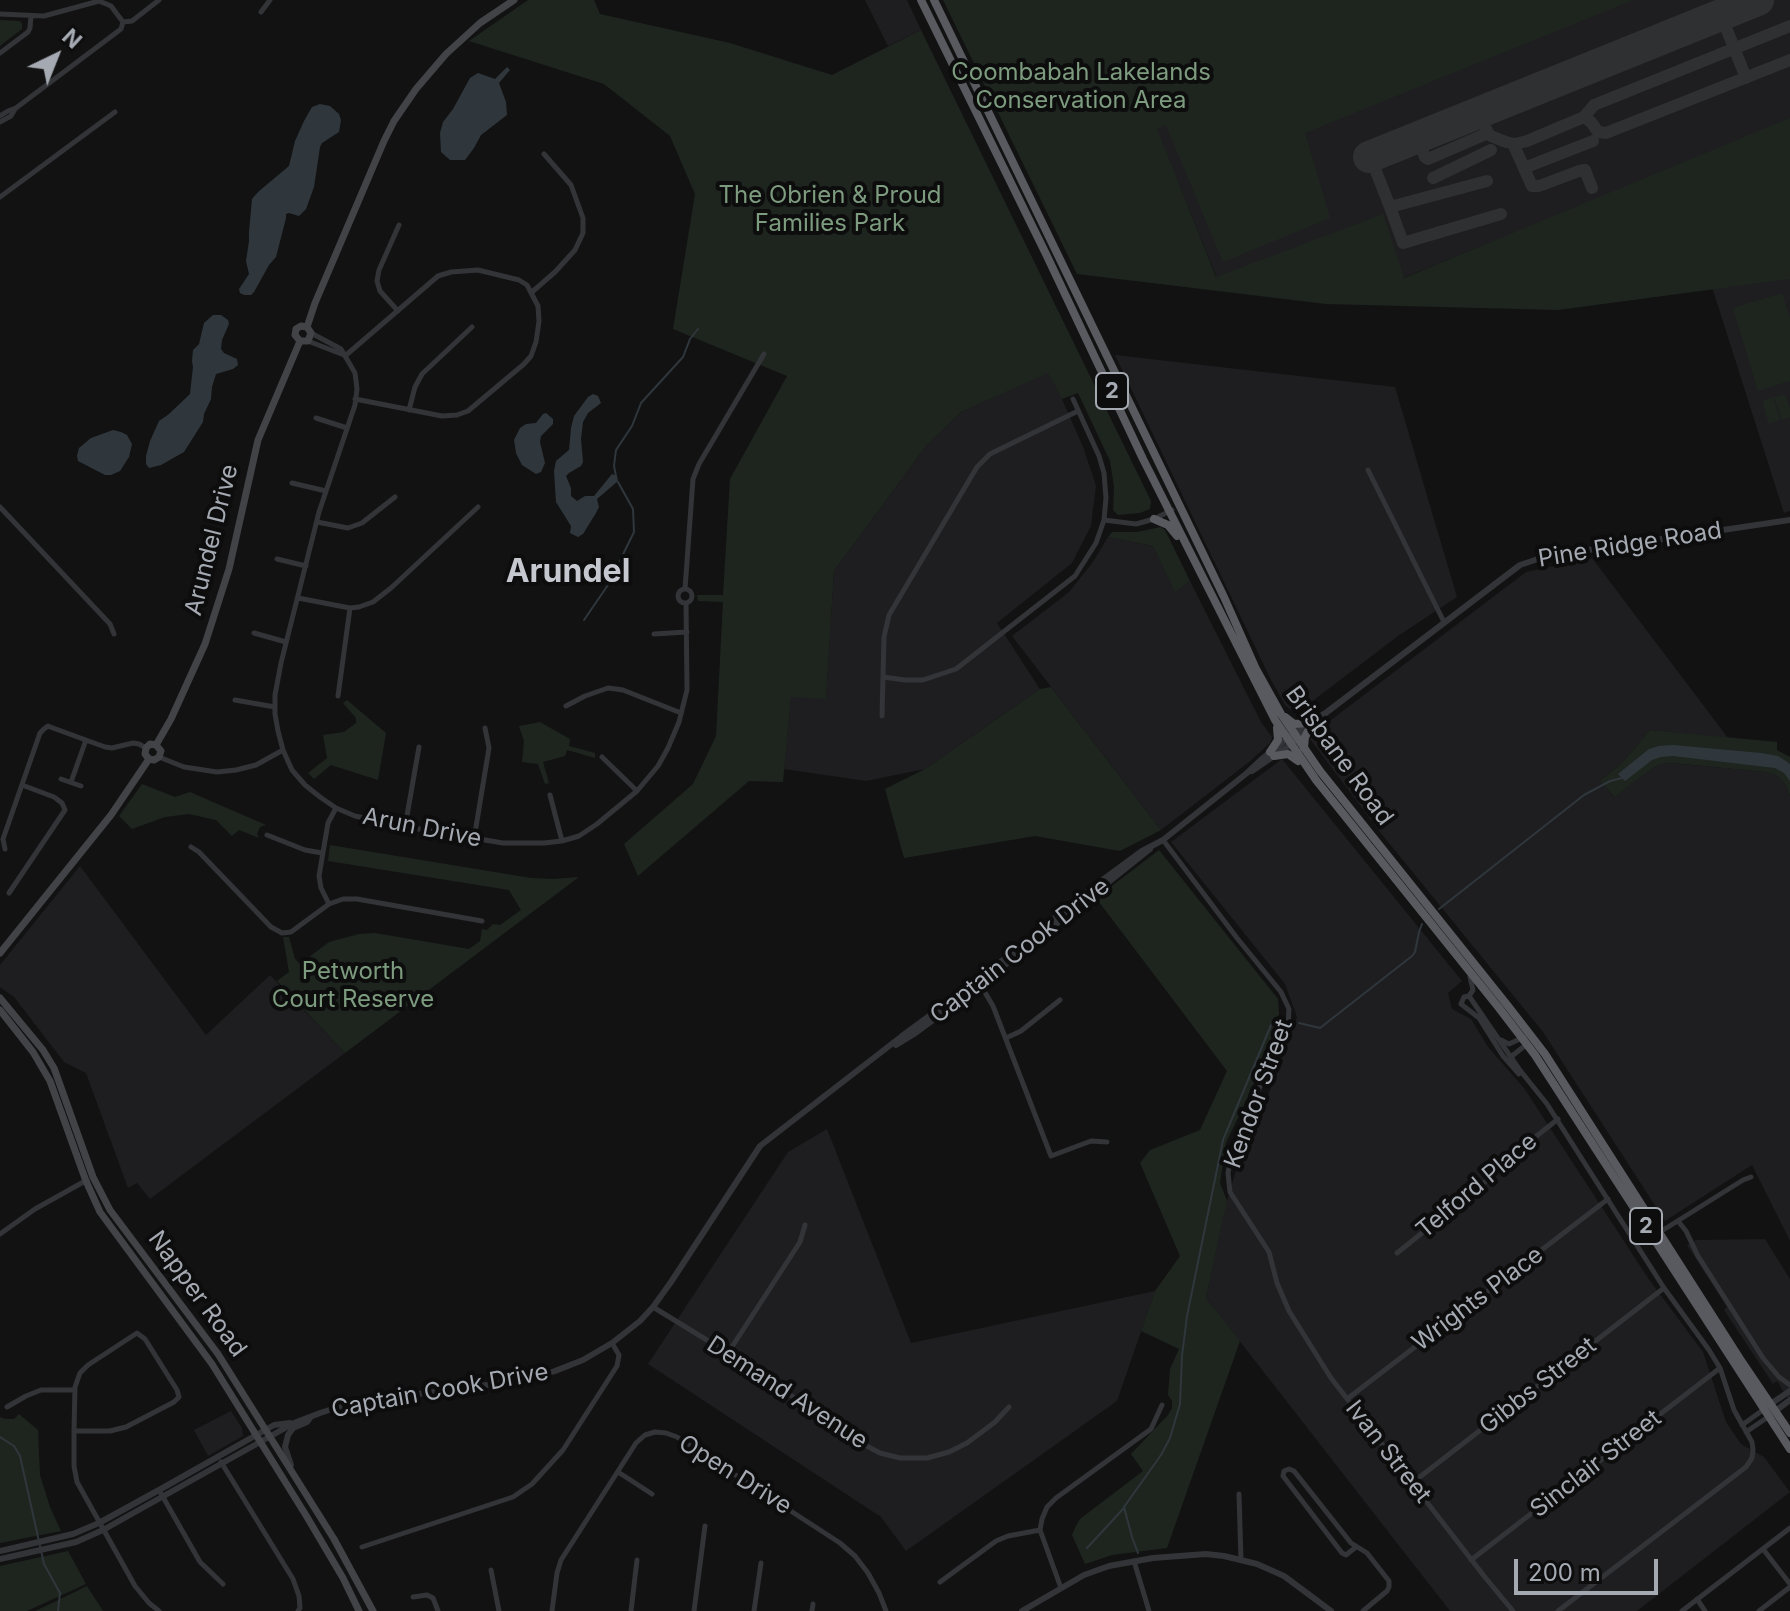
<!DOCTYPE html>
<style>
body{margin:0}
#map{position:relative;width:1790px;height:1611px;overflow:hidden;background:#121213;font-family:Inter,sans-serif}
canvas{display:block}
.north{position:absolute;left:16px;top:16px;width:80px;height:80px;-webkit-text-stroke:6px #0d0d0e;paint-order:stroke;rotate:43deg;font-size:22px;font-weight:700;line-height:32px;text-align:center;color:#a5aab2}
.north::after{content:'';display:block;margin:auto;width:28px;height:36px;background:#a5aab2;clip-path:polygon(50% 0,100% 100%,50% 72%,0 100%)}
.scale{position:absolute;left:1514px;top:1559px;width:144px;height:36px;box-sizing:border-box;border:4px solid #a5aab2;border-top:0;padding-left:10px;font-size:24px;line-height:28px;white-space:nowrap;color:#a5aab2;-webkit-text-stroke:6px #0d0d0e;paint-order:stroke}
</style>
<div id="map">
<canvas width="1790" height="1611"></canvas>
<div class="north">N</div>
<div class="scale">200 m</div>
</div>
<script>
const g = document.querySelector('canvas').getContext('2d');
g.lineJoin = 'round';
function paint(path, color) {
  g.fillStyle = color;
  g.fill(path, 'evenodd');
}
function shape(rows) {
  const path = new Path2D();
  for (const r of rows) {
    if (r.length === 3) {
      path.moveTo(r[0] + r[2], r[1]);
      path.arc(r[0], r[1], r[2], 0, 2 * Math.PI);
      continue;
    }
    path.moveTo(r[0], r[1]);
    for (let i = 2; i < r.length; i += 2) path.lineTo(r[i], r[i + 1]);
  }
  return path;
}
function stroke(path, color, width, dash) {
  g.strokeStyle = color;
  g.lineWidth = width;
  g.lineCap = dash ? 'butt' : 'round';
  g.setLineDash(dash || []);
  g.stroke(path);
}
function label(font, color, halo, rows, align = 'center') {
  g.font = font + ' Inter,sans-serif';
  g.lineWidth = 8;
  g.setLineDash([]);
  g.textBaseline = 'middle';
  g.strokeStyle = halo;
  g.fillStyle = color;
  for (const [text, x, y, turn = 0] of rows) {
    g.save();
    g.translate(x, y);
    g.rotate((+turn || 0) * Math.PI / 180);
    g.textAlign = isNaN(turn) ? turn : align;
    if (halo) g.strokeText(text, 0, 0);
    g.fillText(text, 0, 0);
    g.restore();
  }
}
const built = shape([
 [865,0,907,0,921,30,888,46],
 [1471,0,1790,0,1790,121,1403,278,1382,215,1217,278,1156,129],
 [1790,278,1790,511,1784,513,1712,287],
 [1115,355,1395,387,1457,597,1398,636,1306,706,1292,711,1285,705,1271,680],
 [1048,372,1062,399,1083,447,1096,486,1091,526,1072,563,997,623,1040,689,925,769,866,781,784,769,791,696,826,698,834,571,926,446,961,412],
 [1108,537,1153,546,1175,591,1190,581,1261,722,1272,737,1270,743,1249,762,1161,830,1012,636,1069,592,1093,562],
 [1592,558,1728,738,1650,730,1622,763,1601,779,1613,797,1653,768,1662,764,1671,763,1766,772,1777,776,1785,784,1790,796,1790,1241,1752,1165,1665,1221,1543,1032,1380,832,1310,739,1323,726,1526,572],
 [1282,759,1462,981,1448,993,1452,1009,1471,1019,1488,1047,1524,1088,1648,1278,1703,1352,1726,1422,1741,1444,1764,1457,1790,1492,1637,1611,1450,1611,1206,1298,1226,1204,1239,1161,1281,1065,1277,1060,1292,1031,1297,1017,1285,984,1171,842],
 [80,866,206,1035,270,975,345,1053,150,1199,137,1183,128,1188,86,1073,64,1062,14,997,0,987,0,965],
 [827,1129,911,1343,1155,1291,1117,1401,906,1551,881,1517,648,1364,788,1152],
 [1765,1239,1790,1279,1790,1402,1777,1381,1773,1384,1724,1310,1727,1307,1687,1245,1696,1240],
 [231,1411,242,1428,243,1436,208,1456,194,1430]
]);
const green = shape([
 [528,0,594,0,600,14,730,43,832,75,921,30,1151,501,1150,509,1140,513,1118,515,1113,510,1114,487,1110,461,1078,393,1062,399,1048,373,961,412,926,446,834,571,826,699,791,697,783,782,749,781,638,876,624,844,693,784,716,736,723,602,698,601,697,595,723,595,730,479,787,376,673,329,695,194,670,136,604,84,469,41],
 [943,0,1633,0,1305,133,1330,218,1223,262,1166,125,1157,129,1216,277,1383,214,1404,278,1790,118,1790,279,1558,310,1326,304,1077,274],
 [0,20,20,21,22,24,22,29,0,46],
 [1782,293,1790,318,1790,381,1758,391,1733,308],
 [1785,394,1790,408,1790,417,1782,420,1774,397],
 [1773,397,1780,420,1769,424,1762,401],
 [1161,527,1165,530,1190,581,1175,592,1153,546,1108,537,1112,532,1137,532],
 [1051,687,1161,830,1120,851,1035,836,904,858,885,789,925,769,1040,689],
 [347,700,386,733,378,780,331,765,314,779,308,773,327,758,323,735,344,732,356,723,356,718,343,703],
 [540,722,570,739,569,746,595,753,595,758,567,750,565,756,543,762,549,783,545,784,538,764,522,762,524,741,519,726],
 [1650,730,1777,742,1777,750,1790,757,1790,796,1785,784,1777,776,1766,772,1672,763,1662,764,1653,768,1614,797,1600,780,1622,763],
 [142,784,175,797,190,792,266,825,260,827,257,834,259,838,239,830,232,836,216,820,189,814,165,817,132,829,119,816],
 [330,845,531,878,553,879,579,877,345,1053,277,981,289,972,283,937,289,937,295,959,300,964,329,942,359,934,375,933,469,949,480,941,482,929,487,930,493,924,500,925,521,910,509,890,328,861],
 [1159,850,1278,999,1280,1028,1226,1143,1220,1183,1227,1201,1206,1298,1240,1341,1167,1548,1112,1555,1085,1564,1072,1535,1076,1526,1080,1519,1143,1471,1131,1454,1168,1415,1172,1408,1172,1401,1168,1395,1170,1369,1179,1349,1141,1331,1155,1291,1180,1256,1140,1163,1150,1150,1200,1130,1227,1071,1096,898],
 [19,1414,38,1430,40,1475,50,1507,61,1531,0,1543,0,1417,6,1419,14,1419],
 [68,1551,86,1584,27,1611,0,1611,0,1566],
 [87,1586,103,1611,35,1611,48,1605]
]);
const water = shape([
 [507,67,510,70,499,83,506,102,507,115,481,135,474,148,465,160,450,160,441,152,440,133,443,122,453,109,470,78,478,73,495,79],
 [320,104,330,106,339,114,341,120,339,132,322,143,320,147,314,187,306,209,299,216,289,213,286,214,286,218,276,257,269,265,254,292,251,295,244,295,240,293,239,289,249,274,246,261,249,241,249,232,252,199,258,192,289,166,295,141,304,121,312,107],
 [213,315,221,315,228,320,229,324,222,340,221,349,224,353,237,359,238,365,233,369,216,374,212,387,211,399,204,414,203,422,184,452,161,465,149,468,146,464,146,456,150,441,159,421,169,414,190,394,193,367,192,361,193,350,199,344,204,323],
 [593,394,598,396,601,403,588,413,583,422,581,439,583,462,581,466,569,473,566,476,571,488,571,496,577,501,585,496,594,496,612,474,617,476,618,481,597,499,599,507,596,513,583,534,578,537,570,533,571,526,556,502,554,471,556,461,569,450,571,428,574,416,588,397],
 [546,413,553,419,553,424,541,436,540,442,545,463,541,472,536,474,522,465,516,453,514,440,520,428,526,424,536,423,543,414],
 [113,430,121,432,127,435,132,444,129,457,120,471,111,475,105,475,78,461,77,456,79,448,91,438],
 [1673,745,1761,753,1778,756,1790,764,1790,781,1784,773,1775,768,1673,756,1661,757,1652,760,1625,781,1618,774,1649,749,1659,746]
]);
const stream = shape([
 [616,476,614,466,616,450,632,426,641,403,683,357,690,339,698,329],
 [584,620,608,585,634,532,633,509,618,482],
 [1439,909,1584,795,1610,781,1622,778],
 [1299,1023,1320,1028,1412,956,1415,952,1419,932,1422,924],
 [0,1437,14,1446,20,1456,44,1564,60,1593,58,1611],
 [1087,1548,1124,1508],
 [1138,1553,1132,1537,1124,1507,1161,1455,1170,1438,1180,1404,1182,1356,1187,1316,1223,1140,1274,1018,1280,1019]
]);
const taxiway = shape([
 [1721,15,1746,78],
 [1479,112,1488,133,1491,136,1506,142,1515,144,1527,141,1584,117,1594,105,1790,26],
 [1584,117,1591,122,1598,132,1606,133,1790,60],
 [1417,137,1425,157,1428,159,1488,133],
 [1515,144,1515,148,1532,186,1539,186,1579,171,1585,170,1592,188],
 [1370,156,1390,207,1487,181],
 [1524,168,1593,141],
 [1433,178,1491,150],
 [1390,207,1403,243,1501,214]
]);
const runway = shape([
 [1369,157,1758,0]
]);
const minor = shape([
 [261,12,270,0],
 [0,14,44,16,99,1,111,6,123,22],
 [0,53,28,32,30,28,31,16],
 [0,116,8,111,16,108,121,29,123,22,132,21,159,0],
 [0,122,11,116,15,109],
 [0,197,115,112],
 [532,292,555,272,575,250,583,233,583,218,571,185,544,154],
 [398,311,380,291,377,281,379,270,399,225],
 [311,333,341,349,355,373,357,389,355,405,319,512,281,663,275,695,275,714,278,731,283,750,292,770,305,785,320,797,336,808,355,816,401,826,503,843,544,843,562,841,579,836,597,824,637,791,658,766,668,748,679,722,687,690,686,603],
 [308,341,344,355],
 [345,356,438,276,451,272,478,270,519,280,527,285,538,306,539,321,536,342,531,356,524,364,468,411,457,415,442,416,355,399],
 [409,410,415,387,422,374,472,327],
 [316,418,347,428],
 [1368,470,1444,622],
 [292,483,326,491],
 [0,507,110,624,114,634],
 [1104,520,1136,524,1154,519,1172,510],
 [317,522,348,528,362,523,395,497],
 [277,559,306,566],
 [685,589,693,479,699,464,764,354],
 [685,596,7],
 [298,598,350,608,359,607,373,602,391,588,478,507],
 [254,633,286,642],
 [654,634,687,632],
 [883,677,905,680,923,680,956,669,1075,576,1096,543,1104,520,1106,498,1104,473,1099,456,1073,399],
 [338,696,350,608],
 [235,700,275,707],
 [566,706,585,696,608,688,623,690,681,713],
 [882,716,884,637,889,615,977,467,990,454,1078,411],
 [159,757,184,767,217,772,236,770,256,765,283,750],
 [602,757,637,791],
 [61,779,81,786],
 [71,782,86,740],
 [550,795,562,841],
 [405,827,419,747],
 [267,835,305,850,322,853],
 [474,839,489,748,485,728],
 [1163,840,1237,938,1281,992,1289,1009,1288,1026,1240,1130,1231,1157,1228,1173,1230,1192,1269,1252,1277,1283,1289,1311,1331,1378,1484,1576,1513,1611],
 [191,847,199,852,271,927,282,933,291,932,329,904,343,899,357,899,482,921],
 [5,849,3,839,40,733,44,729,48,726,53,728,105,747,112,748,133,743,139,744,146,748],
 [9,893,65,810,62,803,54,797,22,785],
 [329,904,321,888,319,876,328,823,336,808],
 [1470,977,1473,990,1469,996,1464,997,1461,1004,1479,1018,1503,1056,1519,1074],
 [980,984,993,1006,1051,1156,1091,1141,1107,1142],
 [1469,996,1519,1069,1547,1104,1664,1288,1709,1350,1720,1368,1734,1410,1752,1442,1753,1450,1752,1458,1746,1467,1558,1611],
 [1006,1038,1021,1031,1060,1000],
 [1501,1040,1509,1044,1524,1037],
 [1512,1056,1527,1044],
 [1678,1221,1686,1231,1698,1256,1763,1358,1779,1377,1790,1385],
 [1660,1232,1743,1180,1751,1177],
 [0,1234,35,1209,87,1180],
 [1397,1253,1482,1185,1509,1158,1558,1119],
 [653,1307,728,1353,863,1444,880,1453,900,1458,927,1458,949,1452,967,1443,995,1422,1009,1407],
 [728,1353,800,1242,805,1225],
 [1347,1399,1608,1199],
 [7,1407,26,1396,41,1390,75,1390],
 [1742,1425,1763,1410],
 [74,1431,110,1431,126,1427,174,1402,179,1397,177,1390,145,1339,137,1333,88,1365,80,1373,75,1387,74,1431,74,1466,77,1482,135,1586,149,1603,159,1611],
 [1746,1432,1768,1417],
 [221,1462,293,1579,299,1596,300,1608,298,1611],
 [618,1472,652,1494],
 [1412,1483,1664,1288],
 [159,1490,200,1562,223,1584],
 [1239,1494,1241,1560],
 [362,1547,513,1497,532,1484,563,1450,617,1366,619,1355,612,1343],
 [1356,1547,1346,1555,1342,1553,1283,1476,1284,1471,1289,1469,1294,1471,1351,1543,1367,1553,1389,1581,1389,1587,1387,1591,1363,1611],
 [1763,1549,1790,1584],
 [1471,1560,1720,1368],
 [1134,1561,1149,1611],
 [491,1570,499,1611],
 [940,1582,996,1541,1008,1536,1040,1530],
 [1061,1588,1040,1530,1042,1519,1047,1507,1056,1498,1151,1429,1162,1405],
 [413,1597,427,1595,433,1598,438,1611],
 [1697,1599,1705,1611],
 [552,1611,557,1573,561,1560,636,1443,645,1435,655,1432,666,1433,677,1437,840,1543,855,1556,868,1573,879,1593,886,1611],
 [631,1611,637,1560],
 [694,1611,705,1526],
 [754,1611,761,1563],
 [812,1611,813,1604],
 [1682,1611,1790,1528],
 [1759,1611,1790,1587]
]);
const tertiary = shape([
 [1252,771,1287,747,1327,712,1520,565,1538,559,1575,552,1790,520],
 [896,1045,914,1034,980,985,1150,849],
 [1769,1405,1790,1391],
 [1774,1412,1790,1400],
 [291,1465,285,1447,288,1435,293,1428,307,1422,310,1418],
 [0,1551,73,1534,99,1523,159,1490,274,1425,290,1423],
 [0,1559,76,1542,103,1530,294,1423,320,1413,348,1404,372,1400,525,1380,555,1371,583,1360,612,1343,640,1321,653,1307,671,1282,760,1146,902,1036,977,981,1093,887,1142,851,1163,840,1247,773,1263,758,1298,730,1327,712],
 [1022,1611,1084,1575,1109,1566,1153,1558,1206,1554,1224,1556,1257,1564,1284,1576,1331,1611]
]);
const secondary = shape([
 [300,341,308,341,311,333,307,327,315,303,384,141,394,121,416,89,446,54,480,23,514,0],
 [300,341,295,335,296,329,301,326,307,327],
 [156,745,171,719,205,644,229,569,258,440,300,341],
 [149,759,154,760,159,757,161,751,156,745],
 [149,759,145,754,146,748,150,744,156,745],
 [0,953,111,815,149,759],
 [0,998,43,1050,54,1068,93,1177,110,1210,218,1354,334,1539,373,1611],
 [0,1010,33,1052,50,1081,86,1181,100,1212,212,1364,307,1517,343,1578,359,1611]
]);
const trunk = shape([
 [921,0,1046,254,1143,459,1275,720,1316,780,1499,1008,1535,1055,1790,1449],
 [934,0,1224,597,1256,669,1281,714,1320,771,1508,1006,1545,1054,1740,1359,1790,1433],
 [1154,519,1168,525,1177,536],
 [1285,717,1294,724,1308,723],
 [1304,748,1305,737,1311,726],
 [1270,752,1278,740,1277,728],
 [1274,756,1288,754,1298,761]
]);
const shields = [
 [1112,391,32],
 [1646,1226,32]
];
const shieldNames = [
 ["2",1112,391],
 ["2",1646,1226]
];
const parkNames = [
 ["Coombabah Lakelands",1081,73],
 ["Conservation Area",1081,101],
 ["The Obrien & Proud",830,196],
 ["Families Park",830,224],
 ["Petworth",353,972],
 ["Court Reserve",353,1000]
];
const streetNames = [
 ["Arundel Drive",212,540,-76],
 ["Pine Ridge Road",1630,545,-9],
 ["Brisbane Road",1339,756,54],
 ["Arun Drive",422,828,11],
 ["Captain Cook Drive",1020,951,-38],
 ["Kendor Street",1259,1094,-70],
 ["Telford Place",1477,1186,-40],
 ["Napper Road",197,1294,54],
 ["Wrights Place",1478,1299,-37],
 ["Gibbs Street",1538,1386,-38],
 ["Captain Cook Drive",440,1391,-10],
 ["Demand Avenue",787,1393,33],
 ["Ivan Street",1388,1452,52],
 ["Sinclair Street",1596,1464,-38],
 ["Open Drive",735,1475,32]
];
const districtNames = [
 ["Arundel",568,572]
];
paint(built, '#1e1e20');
paint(green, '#1e251f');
paint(water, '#2f373c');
stroke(stream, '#2f373c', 2);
stroke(taxiway, '#2f3032', 12);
stroke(runway, '#2f3032', 32);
stroke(minor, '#333438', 5);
stroke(tertiary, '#333438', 6);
stroke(secondary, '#414347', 7);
stroke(trunk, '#585a5f', 8);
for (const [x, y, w] of shields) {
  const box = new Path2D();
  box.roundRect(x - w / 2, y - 18, w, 36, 6);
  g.fillStyle = '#0d0d0e';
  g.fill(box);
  stroke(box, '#a5aab2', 2);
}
label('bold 22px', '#a5aab2', null, shieldNames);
label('24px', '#7d9b7e', '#0d0d0e', parkNames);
label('24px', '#a5aab2', '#0d0d0e', streetNames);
label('bold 32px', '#c5c8cf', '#0d0d0e', districtNames);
</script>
